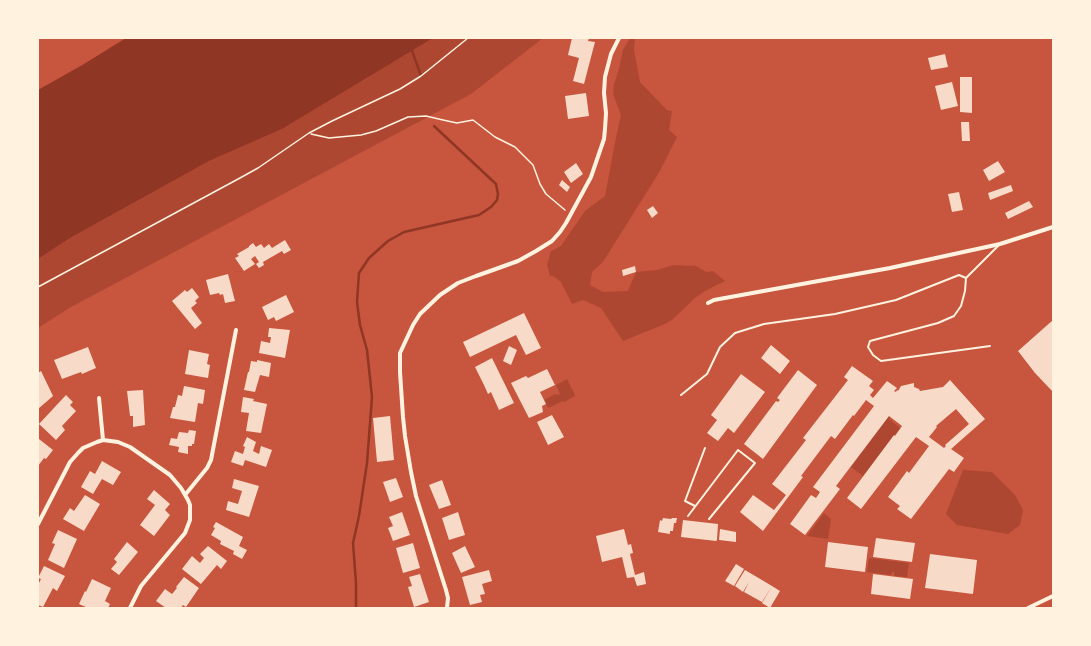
<!DOCTYPE html>
<style>
body{margin:0}
#map{position:relative;width:1091px;height:646px;overflow:hidden;background:#c8553d;font-family:"Playfair Display",serif}
canvas{display:block}
.frame{position:absolute;inset:0;border:39px solid #fff3e0;pointer-events:none}
</style>
<div id="map">
<canvas width="1091" height="646"></canvas>
<div class="frame"></div>
</div>
<script>
const g = document.querySelector('canvas').getContext('2d');
g.lineJoin = 'round';
function paint(path, color) {
  g.fillStyle = color;
  g.fill(path, 'evenodd');
}
function shape(rows) {
  const path = new Path2D();
  for (const r of rows) {
    path.moveTo(r[0], r[1]);
    for (let i = 2; i < r.length; i += 2) path.lineTo(r[i], r[i + 1]);
  }
  return path;
}
function stroke(path, color, width, dash) {
  g.strokeStyle = color;
  g.lineWidth = width;
  g.lineCap = dash ? 'butt' : 'round';
  g.setLineDash(dash || []);
  g.stroke(path);
}
const green = shape([
 [433,38,543,38,471,94,71,307,38,328,38,259,70,238,209,161,282,129],
 [630,38,635,38,634,50,640,82,667,110,672,111,669,130,677,137,660,171,603,262,592,272,590,285,603,292,628,291,636,272,657,270,674,265,696,266,706,272,713,271,725,281,705,291,695,298,672,320,665,324,623,341,601,308,583,300,572,304,561,282,553,276,550,276,547,265,551,251,561,246,585,211,605,196,616,137,621,115,613,94,614,84,619,69,623,50],
 [567,379,571,387,570,388,572,388,575,396,564,402,563,401,548,408,544,400,555,394,557,395,560,394,556,385],
 [889,416,890,417,889,419,900,428,863,476,851,467],
 [963,470,992,472,1015,495,1023,510,1020,525,1008,534,957,525,946,514],
 [824,513,831,519,828,539,807,536],
 [869,558,909,563,907,577,894,576,894,572,892,572,891,575,867,572]
]);
const water = shape([
 [126,38,433,38,282,129,209,161,70,238,38,259,38,90,84,64]
]);
const stream = shape([
 [411,48,421,76],
 [356,608,356,583,353,543,359,516,367,463,372,397,367,350,360,325,357,302,359,273,369,258,388,241,404,232,479,215,491,207,497,200,498,194,496,184,434,126]
]);
const building = shape([
 [572,38,589,38,588,41,595,42,584,84,573,81,579,58,568,55],
 [945,54,948,67,931,70,928,58],
 [960,77,972,77,972,113,960,112],
 [952,82,958,106,941,110,935,86],
 [586,93,589,116,568,119,565,96],
 [961,122,969,122,970,141,962,141],
 [998,161,1005,172,989,181,983,170],
 [576,163,583,174,571,183,564,172],
 [562,180,570,187,567,192,559,185],
 [1011,185,1013,191,990,200,988,193],
 [959,192,963,210,952,212,948,194],
 [1029,201,1033,207,1008,219,1005,213],
 [653,206,658,213,652,218,647,210],
 [285,240,291,250,284,254,282,251,263,262,264,265,259,268,256,264,259,262,255,256,251,259,255,264,244,271,235,258,239,256,237,254,249,247,249,246,253,243,256,247,261,244,264,248,269,244,272,248],
 [635,266,636,272,623,276,622,270],
 [228,274,235,301,225,303,223,294,220,295,219,293,210,295,206,280],
 [192,288,199,297,195,301,197,303,191,308,202,323,195,329,172,301,185,290,187,292],
 [286,295,294,312,276,321,274,317,268,320,262,307],
 [524,313,541,348,526,355,516,335,470,357,463,342],
 [1053,320,1053,392,1035,373,1018,351],
 [269,328,290,330,285,358,259,353,261,341,270,343,271,337,268,337],
 [771,345,790,361,780,374,761,358],
 [509,346,517,350,511,365,503,361],
 [88,347,96,368,82,374,81,372,62,379,54,360],
 [189,350,209,354,207,364,210,365,208,378,185,374],
 [492,358,514,403,499,410,491,392,488,394,484,385,499,377,484,385,475,367],
 [257,360,271,363,269,377,260,375,255,392,244,390,248,372,249,372,251,361,257,362],
 [852,366,873,381,869,386,874,390,870,395,873,398,887,381,897,388,894,391,896,392,897,390,898,391,901,386,914,383,914,387,919,389,920,391,943,387,950,380,985,419,951,449,964,458,954,472,949,469,911,519,897,509,900,506,888,497,907,471,909,473,929,446,916,437,861,509,847,498,894,435,895,436,902,426,889,416,836,486,840,489,805,535,790,524,811,495,816,498,820,492,813,487,874,406,866,400,854,416,853,415,835,439,831,436,801,476,803,477,763,531,740,512,753,495,774,510,786,495,772,484,806,440,803,438,848,380,844,377],
 [956,409,969,424,945,445,946,446,944,448,929,437,937,427,936,426],
 [547,369,555,385,540,392,546,404,542,406,543,412,529,418,511,383,526,376,528,378],
 [798,370,817,385,763,459,744,444,776,401,778,402,780,400,777,398],
 [41,371,53,396,38,409,38,373],
 [741,374,765,392,734,433,728,428,718,441,707,433,717,420,711,415],
 [184,386,205,390,203,404,198,403,195,422,170,418,173,407,175,407,178,395,182,396],
 [143,390,145,425,133,427,133,416,130,416,127,391],
 [66,395,73,402,70,405,76,411,62,426,65,430,56,440,39,424],
 [243,397,254,399,253,401,267,404,261,433,246,431,249,413,241,412],
 [552,415,564,437,548,445,537,422],
 [390,416,394,460,377,462,373,418],
 [189,430,196,431,194,444,192,444,192,446,188,446,188,454,178,452,179,447,169,445,171,438,177,439,179,432,188,433],
 [247,437,256,442,253,451,259,454,261,446,272,450,266,467,245,460,243,466,231,462,235,451,243,454,245,447,243,446],
 [39,439,53,450,46,459,44,458,38,466,38,440],
 [102,461,121,472,113,485,102,479,93,494,81,487,90,471,95,474],
 [396,478,403,497,390,502,383,482],
 [234,479,259,486,249,517,226,510,228,501,238,504,242,491,232,488],
 [442,480,451,505,439,509,429,485],
 [154,490,170,504,165,510,170,515,154,536,140,525,155,505,147,499],
 [85,495,100,504,84,531,63,519,70,508,74,511],
 [402,512,410,535,393,541,388,528,393,526,389,517],
 [458,512,465,535,449,540,442,518],
 [663,518,671,519,672,518,677,518,676,523,674,523,673,531,670,531,670,534,658,532,660,520,662,521],
 [683,520,718,524,717,540,716,541,681,537],
 [216,522,243,537,239,546,247,550,242,559,233,554,234,551,220,544,221,541,211,535,215,528,213,527],
 [624,529,628,545,631,544,633,553,630,554,635,575,644,572,646,584,637,586,634,577,627,578,622,557,602,562,596,536],
 [720,529,736,532,736,542,719,540],
 [58,530,77,539,64,568,48,560,55,544,52,543],
 [876,538,915,543,912,562,873,557],
 [127,542,138,552,119,575,111,569,117,562,114,559],
 [828,542,868,547,865,572,825,567],
 [413,543,420,568,403,573,396,548],
 [208,546,227,561,221,569,217,565,201,584,182,569,192,556,200,563,204,558,200,554],
 [465,546,475,567,461,573,452,553],
 [930,554,977,560,973,594,925,588],
 [736,564,744,569,734,586,725,581],
 [44,566,65,576,57,591,53,588,43,607,38,605,38,585,41,579,38,578],
 [489,570,492,581,482,584,485,594,480,595,482,602,470,605,462,577],
 [745,570,772,586,762,602,753,597,757,589,753,597,744,592,749,582,743,592,735,586],
 [420,574,429,602,414,607,408,587,412,586,409,577],
 [873,574,913,579,910,599,871,594],
 [184,577,199,588,186,607,183,605,181,608,176,608,174,607,174,608,166,608,156,601,165,589,172,594,177,588,176,587],
 [92,579,111,588,105,601,110,604,108,608,88,608,79,604,85,591,86,592],
 [772,586,780,591,770,608,762,603]
]);
const path = shape([
 [311,134,329,138,361,135,376,131,408,117,426,116,443,120,457,123,473,120,495,137,515,147,533,165,540,184,546,194,565,210],
 [38,287,240,178,258,168,309,133,332,121,400,89,421,76,468,38]
]);
const service = shape([
 [966,278,999,245],
 [681,395,707,374,720,347,735,333,764,324,835,314,896,300,959,275,966,278,965,291,961,306,954,316,938,323,870,341,868,347,873,355,881,361,990,346],
 [695,506,685,501,705,448],
 [688,516,738,450,755,463,709,519]
]);
const minor = shape([
 [708,303,714,300,890,268,1000,244,1053,227],
 [99,398,103,440],
 [185,495,207,468,211,460,236,330],
 [38,524,70,462,78,453,83,448,97,442,103,440,118,442,130,447,170,475,181,488,188,500,190,505,190,520,185,533,141,586,130,608],
 [447,608,448,598,446,590,416,496,411,472,405,436,403,417,400,372,400,353,413,325,420,314,440,295,458,283,476,276,493,270,518,261,536,251,552,241,560,232,566,223,591,177,604,139,605,129,606,113,604,93,605,77,611,54,619,38],
 [1028,608,1053,596]
]);
paint(green, '#ae4732');
paint(water, '#8f3625');
stroke(stream, '#8f3625', 2.5);
paint(building, '#f7dbc8');
stroke(path, '#fff3e0', 1.5);
stroke(service, '#fff3e0', 2);
stroke(minor, '#fff3e0', 4);
</script>
